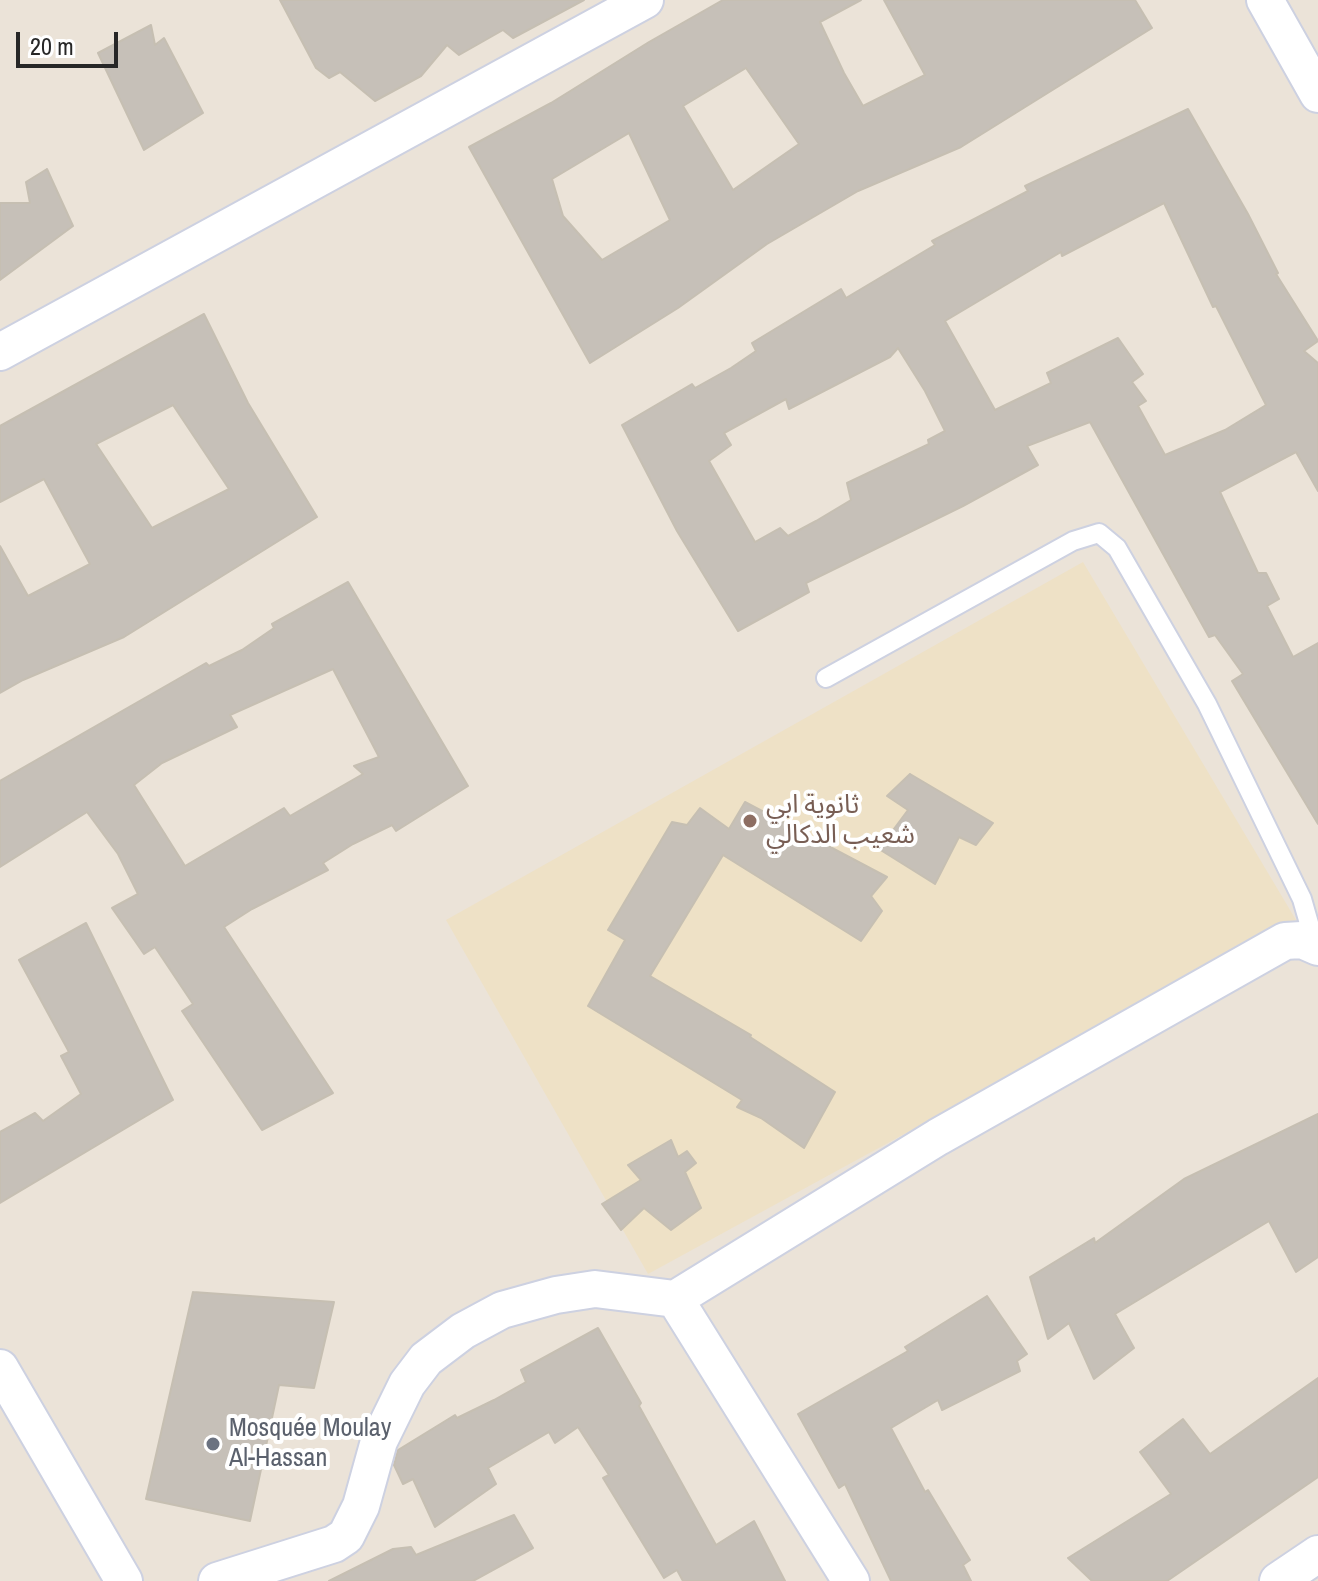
<!DOCTYPE html>
<meta charset="utf-8">
<style>
body{margin:0}
#map{position:relative;width:1318px;height:1581px;overflow:hidden;background:#ebe3d8;font-family:"Archivo Narrow",sans-serif}
canvas{display:block}
.scale{position:absolute;left:16px;top:32px;width:102px;height:36px;box-sizing:border-box;border:4px solid #272727;border-top:0;padding-left:10px;font-size:24px;line-height:28px;white-space:nowrap;color:#272727;-webkit-text-stroke:6px #fff;paint-order:stroke}
</style>
<div id="map">
<canvas width="1318" height="1581"></canvas>
<div class="scale">20 m</div>
</div>
<script>
const g = document.querySelector('canvas').getContext('2d');
g.lineJoin = 'round';
function paint(path, color) {
  g.fillStyle = color;
  g.fill(path, 'evenodd');
}
function shape(rows) {
  const path = new Path2D();
  for (const r of rows) {
    path.moveTo(r[0], r[1]);
    for (let i = 2; i < r.length; i += 2) path.lineTo(r[i], r[i + 1]);
  }
  return path;
}
function stroke(path, color, width, dash) {
  g.strokeStyle = color;
  g.lineWidth = width;
  g.lineCap = dash ? 'butt' : 'round';
  g.setLineDash(dash || []);
  g.stroke(path);
}
function label(font, color, halo, rows, align = 'center') {
  g.font = font + ' "Archivo Narrow","Noto Sans Arabic",sans-serif';
  g.lineWidth = 8;
  g.setLineDash([]);
  g.textBaseline = 'middle';
  g.strokeStyle = halo;
  g.fillStyle = color;
  for (const [text, x, y, turn = 0] of rows) {
    g.save();
    g.translate(x, y);
    g.rotate((+turn || 0) * Math.PI / 180);
    g.textAlign = isNaN(turn) ? turn : align;
    if (halo) g.strokeText(text, 0, 0);
    g.fillText(text, 0, 0);
    g.restore();
  }
}
const education = shape([
 [1083,562,1296,920,648,1274,446,920]
]);
const building = shape([
 [280,0,584,0,513,38,503,30,459,55,447,45,421,76,375,101,340,72,329,78,316,68,280,0],
 [723,0,861,0,820,22,844,73,863,106,925,75,884,0,1135,0,1152,28,961,147,858,191,767,244,678,308,590,363,469,147,551,103,649,42,723,0],
 [746,68,799,144,733,190,683,106,746,68],
 [629,133,670,220,602,260,563,216,552,179,629,133],
 [151,25,155,45,164,38,203,113,144,150,98,53,151,25],
 [1188,109,1248,214,1278,273,1276,274,1318,341,1304,351,1318,363,1318,491,1296,452,1220,492,1258,573,1266,573,1279,599,1267,606,1293,657,1318,643,1318,824,1232,681,1243,674,1215,635,1209,637,1090,422,1027,446,1038,465,963,506,806,583,809,592,738,631,677,531,622,425,692,384,695,388,731,368,756,351,752,343,841,289,846,298,935,245,932,241,1028,191,1025,186,1188,109],
 [1164,203,1213,307,1216,306,1266,405,1225,430,1165,455,1138,406,1146,401,1132,382,1143,374,1118,338,1047,373,1051,383,995,410,945,321,1061,252,1062,256,1164,203],
 [898,348,925,391,945,431,928,440,929,444,847,483,851,500,816,521,788,536,780,528,755,542,709,461,731,445,724,433,786,399,789,409,890,357,898,348],
 [47,169,73,226,0,280,0,203,30,203,26,182,47,169],
 [204,314,248,403,317,517,124,637,23,680,0,693,0,546,28,596,90,564,44,479,0,502,0,426,204,314],
 [173,405,229,489,152,528,96,444,173,405],
 [348,582,468,786,396,831,392,825,353,844,323,863,328,870,252,909,224,927,333,1093,262,1130,182,1011,193,1004,155,947,144,954,112,908,138,894,118,854,87,812,0,867,0,781,206,663,209,666,242,650,274,628,272,624,348,582],
 [333,669,379,757,354,766,363,774,290,816,284,808,185,866,134,785,162,763,237,727,230,715,333,669],
 [910,774,993,823,976,845,959,837,935,884,879,849,908,810,887,796,910,774],
 [745,802,887,877,871,896,882,911,861,941,723,855,650,976,751,1035,750,1037,835,1092,804,1148,761,1118,737,1107,742,1100,588,1006,625,940,608,930,672,822,687,825,700,808,729,829,745,802],
 [86,923,173,1100,0,1203,0,1132,35,1113,43,1121,81,1094,61,1056,69,1052,19,960,86,923],
 [1318,1114,1318,1257,1296,1272,1269,1221,1115,1314,1134,1348,1094,1379,1069,1323,1048,1339,1030,1277,1094,1238,1095,1243,1184,1179,1318,1114],
 [671,1140,678,1157,687,1151,696,1163,685,1172,701,1208,671,1230,644,1208,621,1230,602,1204,641,1180,628,1165,671,1140],
 [193,1292,334,1302,314,1388,279,1385,250,1521,146,1499,193,1292],
 [987,1296,1027,1354,1017,1361,1020,1371,942,1410,938,1400,891,1428,925,1492,928,1490,970,1560,963,1565,971,1581,891,1581,845,1484,839,1488,798,1414,908,1351,905,1347,987,1296],
 [598,1328,641,1403,639,1406,716,1545,754,1521,785,1581,683,1581,677,1570,664,1578,603,1478,609,1475,578,1427,555,1443,549,1432,488,1468,496,1484,435,1527,413,1479,403,1484,394,1465,398,1450,455,1415,457,1418,494,1400,526,1382,521,1370,598,1328],
 [1318,1378,1318,1477,1167,1581,1092,1581,1068,1558,1171,1494,1140,1452,1183,1419,1210,1454,1318,1378],
 [514,1515,533,1548,473,1581,329,1581,393,1549,411,1547,416,1555,514,1515]
]);
const lane = shape([
 [826,678,1073,541,1099,533,1117,548,1207,704,1302,899,1315,944]
]);
const street = shape([
 [1265,0,1318,94],
 [0,352,645,0],
 [675,1299,851,1581],
 [0,1368,124,1581],
 [217,1581,334,1544,346,1536,361,1506,379,1441,407,1384,426,1359,463,1331,502,1310,556,1295,595,1289,675,1299,938,1137,1285,941,1302,940,1318,947],
 [1278,1581,1318,1554]
]);
const markers = [
 [750,821,8,"#8d6e63"],
 [213,1444,8,"#6b7280"]
];
const educationNames = [
 ["ثانوية ابي",766,806],
 ["شعيب الدكالي",766,836]
];
const worshipNames = [
 ["Mosquée Moulay",229,1429],
 ["Al-Hassan",229,1459]
];
paint(education, '#eee1c6');
paint(building, '#c6c0b8');
stroke(building, '#c6bfb2', 2);
stroke(lane, '#cdd1e1', 22);
stroke(street, '#cdd1e1', 40);
stroke(lane, '#fff', 18);
stroke(street, '#fff', 36);
for (const [x, y, r, color] of markers) {
  const dot = new Path2D();
  dot.arc(x, y, r, 0, 2 * Math.PI);
  g.fillStyle = color;
  g.fill(dot);
  stroke(dot, '#fff', 3);
}
label('26px', '#785e54', '#fff', educationNames, 'left');
label('26px', '#5b616d', '#fff', worshipNames, 'left');
</script>
